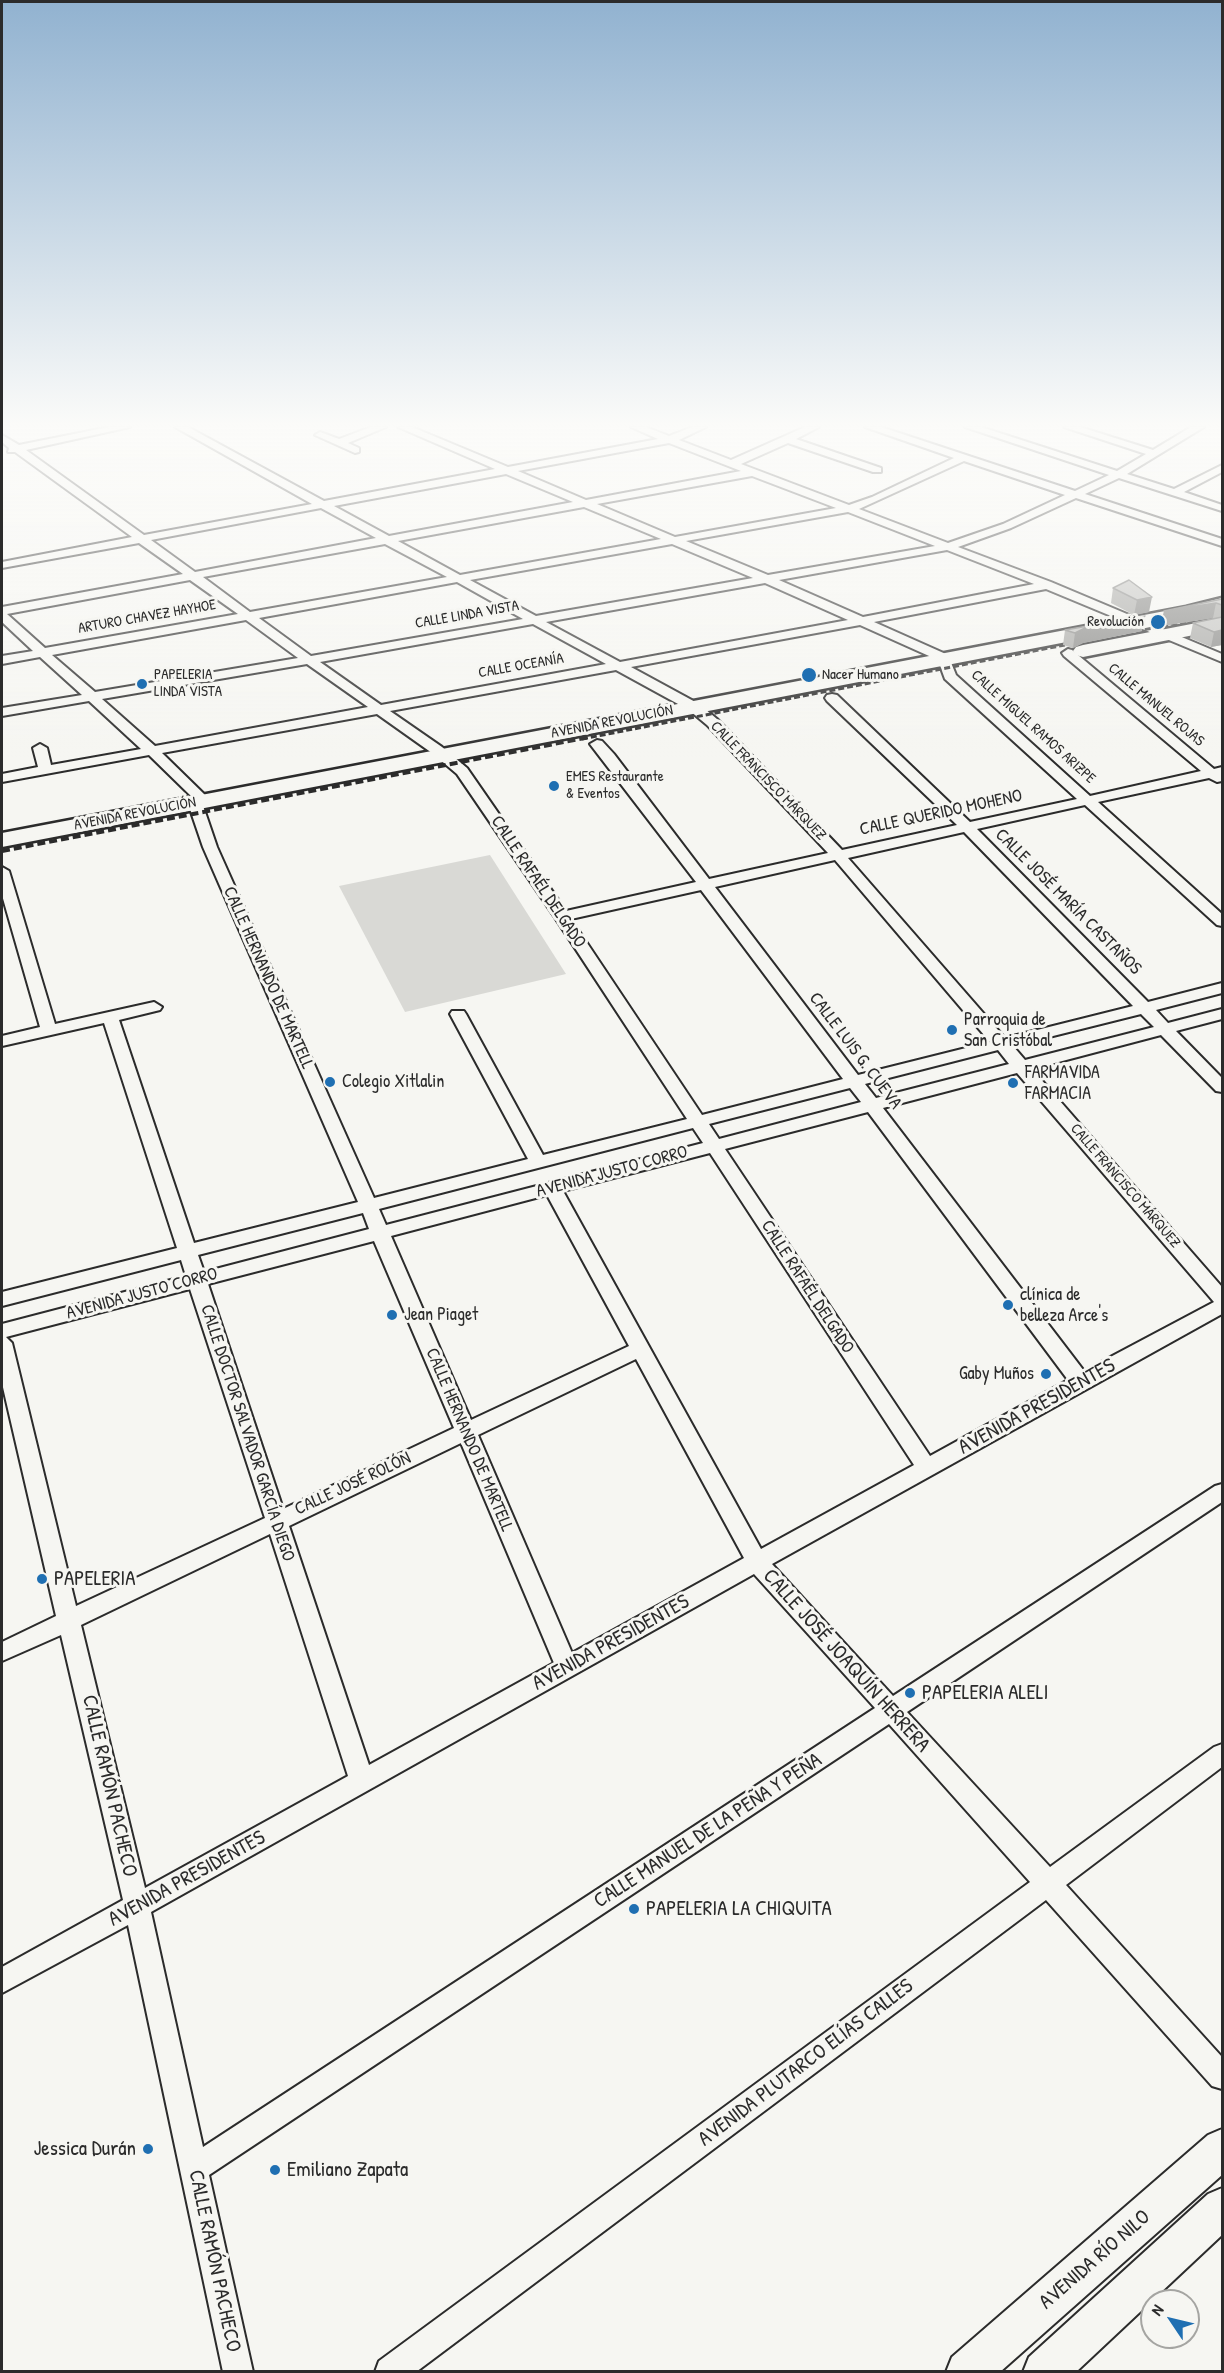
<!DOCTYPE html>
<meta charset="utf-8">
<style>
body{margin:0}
#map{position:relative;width:1224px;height:2373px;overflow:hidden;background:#f6f6f2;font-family:"Patrick Hand",sans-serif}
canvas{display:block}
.frame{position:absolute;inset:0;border:3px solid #2b2b2b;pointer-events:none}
.north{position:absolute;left:1140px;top:2289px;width:60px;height:60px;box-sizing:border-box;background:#f6f6f2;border:2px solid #a5a5a2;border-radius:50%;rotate:305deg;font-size:16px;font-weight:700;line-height:24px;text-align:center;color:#2b2b2b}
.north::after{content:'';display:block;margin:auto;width:21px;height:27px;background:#1f6fb2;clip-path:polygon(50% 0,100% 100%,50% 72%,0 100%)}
</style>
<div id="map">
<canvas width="1224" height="2373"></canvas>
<div class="frame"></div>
<div class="north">N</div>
</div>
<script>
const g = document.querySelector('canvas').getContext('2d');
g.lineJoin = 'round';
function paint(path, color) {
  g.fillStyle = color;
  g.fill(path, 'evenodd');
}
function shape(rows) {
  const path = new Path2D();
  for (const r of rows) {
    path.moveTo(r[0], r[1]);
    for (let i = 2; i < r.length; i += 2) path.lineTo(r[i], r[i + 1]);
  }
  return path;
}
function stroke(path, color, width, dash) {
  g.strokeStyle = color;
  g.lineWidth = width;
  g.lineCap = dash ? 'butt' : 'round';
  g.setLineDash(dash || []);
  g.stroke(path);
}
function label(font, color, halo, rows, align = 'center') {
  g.font = font + ' "Patrick Hand",sans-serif';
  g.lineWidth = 6;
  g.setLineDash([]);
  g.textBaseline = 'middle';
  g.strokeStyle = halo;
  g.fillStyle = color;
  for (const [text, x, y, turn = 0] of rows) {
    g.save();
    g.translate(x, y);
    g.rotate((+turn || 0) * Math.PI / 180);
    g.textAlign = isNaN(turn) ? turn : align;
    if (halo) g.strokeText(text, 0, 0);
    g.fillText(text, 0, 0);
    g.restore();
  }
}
const green = shape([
 [490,855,566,974,405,1012,339,886]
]);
const minor = shape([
 [109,427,130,427,26,450,144,535,312,504,175,427,188,427,324,501,495,469,398,427,412,427,508,467,658,439,631,427,646,427,669,436,692,427,706,427,679,440,731,460,805,427,819,427,796,439,881,468,881,472,873,472,788,443,741,464,849,505,872,497,954,458,865,427,881,427,1075,491,1109,475,965,427,981,427,1117,471,1146,454,1064,427,1080,427,1153,450,1191,427,1204,427,1127,474,1174,489,1222,465,1222,472,1184,492,1222,505,1222,511,1119,478,1085,494,1222,539,1222,546,1076,498,1011,528,958,547,1051,582,1222,654,1222,662,1046,589,874,622,948,655,956,675,1090,796,1201,771,1064,656,1062,653,1068,649,1072,650,1214,769,1222,767,1222,781,1217,782,1209,778,1098,802,1222,914,1222,926,1217,925,1085,805,977,829,1148,1002,1222,983,1222,993,1156,1010,1168,1023,1222,1009,1222,1019,1176,1031,1222,1078,1222,1092,1216,1091,1161,1035,1032,1069,1222,1287,1222,1314,772,1564,893,1696,1215,1486,1222,1484,1222,1502,907,1712,1050,1867,1214,1747,1222,1744,1222,1767,1066,1885,1222,2057,1222,2089,1212,2086,1046,1900,416,2372,375,2372,379,2361,1030,1882,889,1724,209,2175,253,2372,223,2372,128,1925,2,1993,2,1967,123,1900,61,1635,2,1661,2,1642,56,1616,2,1383,2,1324,186,1276,181,1260,2,1306,2,1292,177,1248,104,1023,2,1046,2,1036,40,1027,2,895,2,867,9,871,55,1024,154,1002,162,1007,160,1010,119,1020,194,1243,358,1202,203,847,188,803,191,796,149,755,2,782,2,774,38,767,33,748,40,744,47,748,51,765,141,749,89,701,2,716,2,708,82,695,40,657,2,664,2,656,33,651,2,622,2,607,183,574,139,543,2,568,2,562,132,537,15,452,8,452,9,448,2,442,2,435,19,445,109,427],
 [669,443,741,471,586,500,518,471,669,443],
 [964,461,1065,495,1003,524,948,543,859,509,964,461],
 [506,474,573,502,389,536,334,506,506,474],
 [752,476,836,508,675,537,597,504,752,476],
 [584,507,661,539,460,575,398,541,584,507],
 [321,508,376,538,195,572,151,540,321,508],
 [848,512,935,546,768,575,686,541,848,512],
 [385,544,447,577,250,612,203,577,385,544],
 [672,544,753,578,536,616,470,580,672,544],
 [947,550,1034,584,863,617,779,580,947,550],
 [190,580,238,614,45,648,7,614,190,580],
 [457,582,523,619,311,656,259,618,457,582],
 [765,583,848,620,620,662,546,622,765,583],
 [246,620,298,658,95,692,52,655,246,620],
 [533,624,606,664,381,705,320,662,533,624],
 [860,625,938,660,945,679,1077,799,970,822,837,695,832,694,827,695,825,698,827,701,957,825,842,850,717,719,699,704,631,667,860,625],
 [307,664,368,707,155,746,102,699,307,664],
 [616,670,689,710,707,725,828,853,709,879,614,754,602,741,597,740,590,744,696,882,566,911,467,768,442,747,390,711,616,670],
 [377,714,432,753,457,774,554,916,687,1119,543,1155,466,1014,464,1011,452,1011,450,1014,528,1159,374,1198,217,847,202,803,205,795,162,753,377,714],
 [964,832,1133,1006,1005,1038,848,858,964,832],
 [835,860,990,1042,858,1075,715,887,835,860],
 [701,890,843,1079,702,1115,571,919,701,890],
 [1141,1014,1154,1027,1025,1060,1013,1046,1141,1014],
 [998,1050,1009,1064,876,1098,865,1084,998,1050],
 [1017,1073,1214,1302,1084,1371,883,1108,1017,1073],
 [850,1088,861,1102,719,1139,709,1124,850,1088],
 [868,1112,1068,1380,930,1456,725,1149,868,1112],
 [693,1128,703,1143,386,1225,379,1209,693,1128],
 [710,1153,914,1465,761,1549,563,1191,710,1153],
 [547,1195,629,1346,471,1420,391,1236,547,1195],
 [363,1213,369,1229,204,1272,198,1255,363,1213],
 [374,1241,454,1428,283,1509,208,1284,374,1241],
 [190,1289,265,1518,76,1606,12,1343,6,1337,190,1289],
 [636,1359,744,1558,572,1653,478,1435,636,1359],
 [461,1443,554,1663,369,1765,289,1526,461,1443],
 [270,1534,348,1776,145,1888,81,1625,270,1534],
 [754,1574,875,1708,203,2147,151,1912,754,1574],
 [371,427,386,427,348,443,359,448,359,452,355,453,315,435,320,432,339,439,371,427]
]);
const secondary = shape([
 [1222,2129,1222,2175,1000,2372,946,2372,952,2357,1208,2135,1222,2129],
 [1222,2188,1222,2235,1076,2372,1023,2372,1029,2357,1208,2194,1222,2188]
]);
const primary = shape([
 [1222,598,1222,610,1186,619,2,847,2,833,1186,607,1222,598],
 [1212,620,1219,622,1222,626,1219,630,1083,657,1076,655,1073,651,1076,647,1083,645,1212,620]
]);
const railFar1 = shape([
 [1127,633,1222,615],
 [582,739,1080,642]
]);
const rail = shape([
 [2,851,590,737]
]);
const wall = shape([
 [1129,580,1149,612,1134,615,1111,603,1113,588],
 [1222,599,1222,645,1211,647,1190,638,1193,623,1215,618,1213,618,1161,626,1164,611],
 [1065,630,1142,631,1083,643,1073,648,1063,645]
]);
const shadedWall = shape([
 [1152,597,1149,612,1134,615,1137,600],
 [1216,603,1213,618,1161,626,1164,611],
 [1145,616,1142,631,1083,643,1073,648,1075,633,1085,628],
 [1222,630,1222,645,1211,647,1214,632]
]);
const building = shape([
 [1129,580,1152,597,1137,600,1113,588,1129,580],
 [1222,599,1222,605,1216,603,1164,611,1222,599],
 [1145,616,1085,628,1075,633,1065,630,1145,616],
 [1222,617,1222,630,1214,632,1193,623,1222,617]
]);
const markers = [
 [1158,622,8,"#1f6fb2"],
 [809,675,8,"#1f6fb2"],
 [142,684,6,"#1f6fb2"],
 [554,786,6,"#1f6fb2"],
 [952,1030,6,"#1f6fb2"],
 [330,1082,6,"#1f6fb2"],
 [1013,1083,6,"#1f6fb2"],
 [1008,1305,6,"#1f6fb2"],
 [392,1315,6,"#1f6fb2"],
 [1046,1374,6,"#1f6fb2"],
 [42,1579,6,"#1f6fb2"],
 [910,1693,6,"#1f6fb2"],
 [634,1909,6,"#1f6fb2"],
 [148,2149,6,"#1f6fb2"],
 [275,2170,6,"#1f6fb2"]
];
const farStreetnames = [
 ["CALLE LINDA VISTA",467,615,-10],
 ["ARTURO CHAVEZ HAYHOE",147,617,-10],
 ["CALLE OCEANÍA",521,666,-10],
 ["CALLE MANUEL ROJAS",1156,705,40],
 ["AVENIDA REVOLUCIÓN",612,722,-11],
 ["CALLE MIGUEL RAMOS ARIZPE",1033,727,42],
 ["CALLE FRANCISCO MÁRQUEZ",768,781,46],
 ["AVENIDA REVOLUCIÓN",135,814,-11],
 ["CALLE FRANCISCO MÁRQUEZ",1125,1186,49]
];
const farPoinames = [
 ["Revolución",1144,622,"right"],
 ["PAPELERIA",154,675],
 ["LINDA VISTA",154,692],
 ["Nacer Humano",822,675],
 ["EMES Restaurante",566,777],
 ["& Eventos",566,794]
];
const streetNames = [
 ["CALLE QUERIDO MOHENO",941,813,-12],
 ["CALLE RAFAÉL DELGADO",538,882,56],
 ["CALLE JOSÉ MARÍA CASTAÑOS",1068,902,45],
 ["CALLE HERNANDO DE MARTELL",268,978,66],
 ["CALLE LUIS G. CUEVA",855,1051,53],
 ["AVENIDA JUSTO CORRO",612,1172,-15],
 ["CALLE RAFAÉL DELGADO",807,1287,57],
 ["AVENIDA JUSTO CORRO",142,1294,-15],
 ["CALLE DOCTOR SALVADOR GARCÍA DIEGO",247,1433,72],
 ["CALLE HERNANDO DE MARTELL",469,1440,67],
 ["CALLE JOSÉ ROLÓN",353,1484,-25]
];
const poiNames = [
 ["Parroquia de",964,1020],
 ["San Cristóbal",964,1041],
 ["FARMAVIDA",1025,1073],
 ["FARMACIA",1025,1094],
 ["Colegio Xitlalin",342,1082],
 ["clínica de",1020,1295],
 ["belleza Arce's",1020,1316],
 ["Jean Piaget",404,1315],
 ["Gaby Muños",1034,1374,"right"]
];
const nearStreetnames = [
 ["AVENIDA PRESIDENTES",1037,1407,-29],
 ["AVENIDA PRESIDENTES",611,1643,-29],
 ["CALLE JOSÉ JOAQUÍN HERRERA",846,1661,48],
 ["CALLE RAMÓN PACHECO",109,1786,77],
 ["CALLE MANUEL DE LA PEÑA Y PEÑA",708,1831,-33],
 ["AVENIDA PRESIDENTES",187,1879,-29],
 ["AVENIDA PLUTARCO ELÍAS CALLES",806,2063,-37],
 ["AVENIDA RÍO NILO",1095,2260,-41],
 ["CALLE RAMÓN PACHECO",214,2261,78]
];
const nearPoinames = [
 ["PAPELERIA",54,1579],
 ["PAPELERIA ALELI",922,1693],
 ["PAPELERIA LA CHIQUITA",646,1909],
 ["Jessica Durán",136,2149,"right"],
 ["Emiliano Zapata",287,2170]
];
paint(green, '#d9d9d5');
stroke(minor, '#2b2b2b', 4);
stroke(secondary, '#2b2b2b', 4);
stroke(primary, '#2b2b2b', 5);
paint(minor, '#f6f6f2');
paint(secondary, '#f6f6f2');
paint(primary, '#f6f6f2');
stroke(railFar1, '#2b2b2b', 3, [6, 3]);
stroke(rail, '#2b2b2b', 4, [8, 4]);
paint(wall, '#a8a8a5');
paint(shadedWall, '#888886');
paint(building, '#c3c3c0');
stroke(building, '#888886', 1.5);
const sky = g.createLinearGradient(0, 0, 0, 759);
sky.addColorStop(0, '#91b2d0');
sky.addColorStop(0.56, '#fbfbf9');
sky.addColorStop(1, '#fbfbf900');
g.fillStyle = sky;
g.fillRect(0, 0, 1224, 759);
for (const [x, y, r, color] of markers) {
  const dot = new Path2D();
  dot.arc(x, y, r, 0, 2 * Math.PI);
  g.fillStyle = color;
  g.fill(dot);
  stroke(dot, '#f6f6f2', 2);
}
label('15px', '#2b2b2b', '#f6f6f2', farStreetnames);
label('15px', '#2b2b2b', '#f6f6f2', farPoinames, 'left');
label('18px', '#2b2b2b', '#f6f6f2', streetNames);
label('18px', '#2b2b2b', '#f6f6f2', poiNames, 'left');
label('21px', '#2b2b2b', '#f6f6f2', nearStreetnames);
label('21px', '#2b2b2b', '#f6f6f2', nearPoinames, 'left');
</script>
